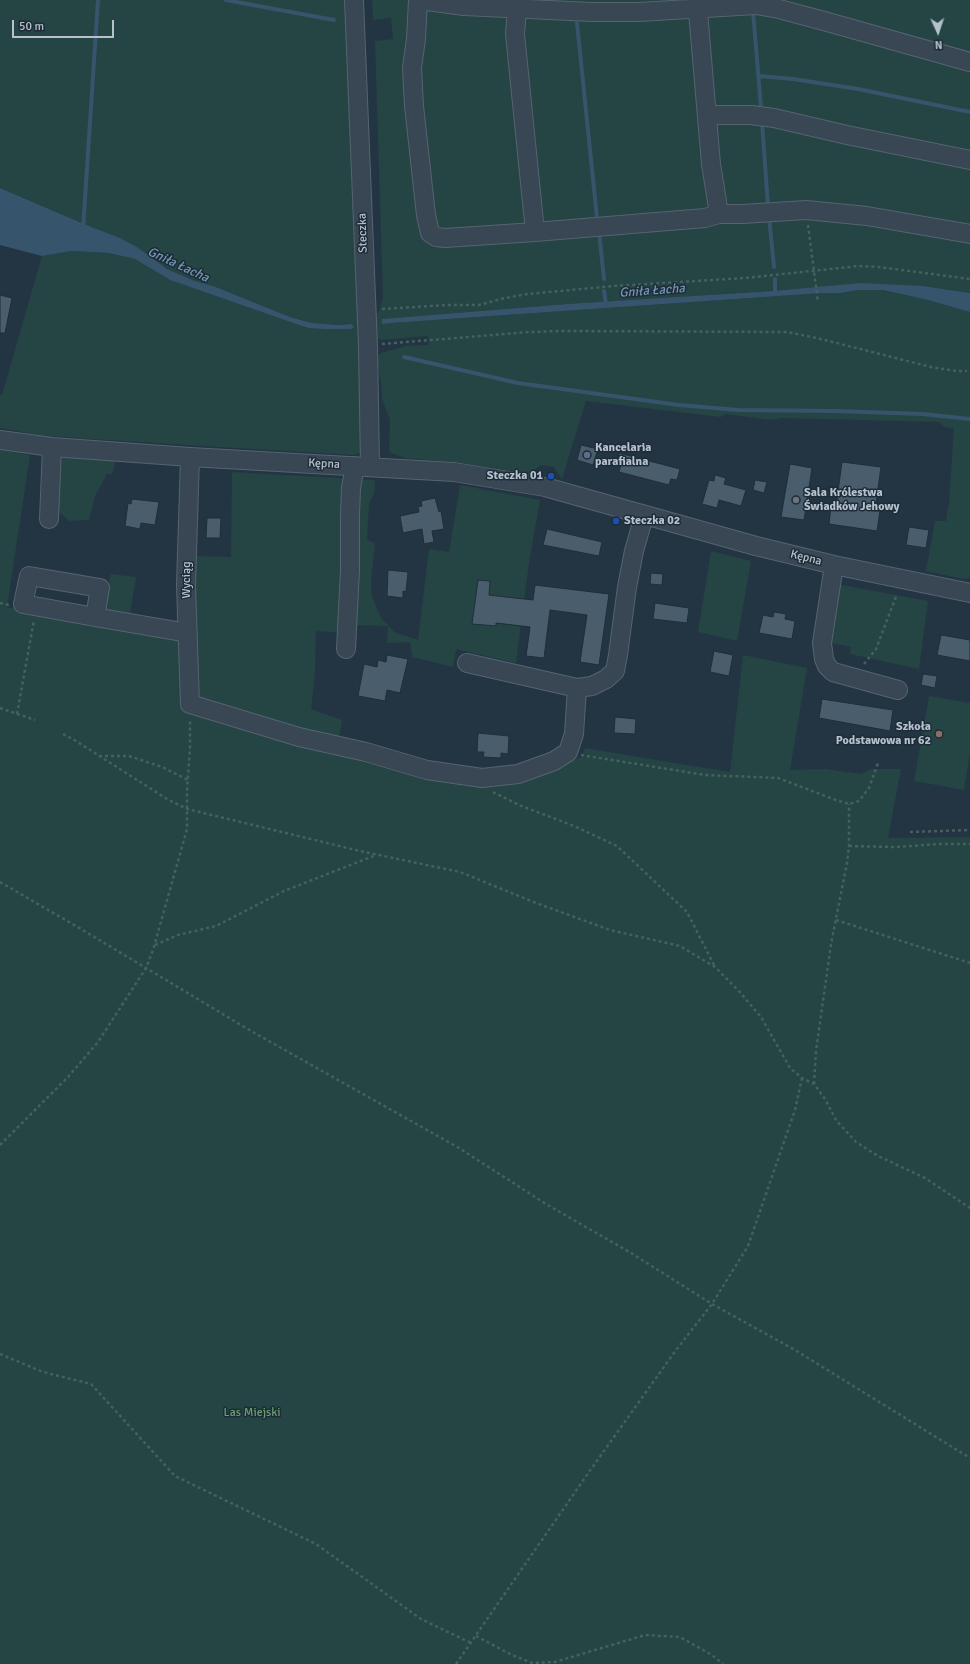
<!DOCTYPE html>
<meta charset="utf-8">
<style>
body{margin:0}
#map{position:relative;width:970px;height:1664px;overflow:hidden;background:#233543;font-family:Signika,sans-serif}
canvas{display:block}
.north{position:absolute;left:918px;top:12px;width:40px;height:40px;-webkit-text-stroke:3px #1d2c38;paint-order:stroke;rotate:177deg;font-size:11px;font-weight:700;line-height:16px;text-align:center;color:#b5c1cd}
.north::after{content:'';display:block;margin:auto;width:14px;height:18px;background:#b5c1cd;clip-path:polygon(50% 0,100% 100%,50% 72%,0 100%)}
.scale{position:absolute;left:12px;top:20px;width:102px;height:18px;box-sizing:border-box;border:2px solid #b5c1cd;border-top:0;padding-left:5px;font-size:12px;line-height:14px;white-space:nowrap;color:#b5c1cd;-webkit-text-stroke:3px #1d2c38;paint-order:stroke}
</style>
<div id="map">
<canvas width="970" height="1664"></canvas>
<div class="north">N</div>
<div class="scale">50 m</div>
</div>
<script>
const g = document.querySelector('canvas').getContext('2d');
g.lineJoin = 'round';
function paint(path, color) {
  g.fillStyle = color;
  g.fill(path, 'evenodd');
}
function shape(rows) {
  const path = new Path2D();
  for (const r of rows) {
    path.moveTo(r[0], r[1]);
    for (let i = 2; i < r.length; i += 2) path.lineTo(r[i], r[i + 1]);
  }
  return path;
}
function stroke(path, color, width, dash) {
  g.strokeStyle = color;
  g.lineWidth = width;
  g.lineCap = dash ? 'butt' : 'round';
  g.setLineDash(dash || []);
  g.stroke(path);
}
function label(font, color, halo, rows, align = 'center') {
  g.font = font + ' Signika,sans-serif';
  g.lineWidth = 3;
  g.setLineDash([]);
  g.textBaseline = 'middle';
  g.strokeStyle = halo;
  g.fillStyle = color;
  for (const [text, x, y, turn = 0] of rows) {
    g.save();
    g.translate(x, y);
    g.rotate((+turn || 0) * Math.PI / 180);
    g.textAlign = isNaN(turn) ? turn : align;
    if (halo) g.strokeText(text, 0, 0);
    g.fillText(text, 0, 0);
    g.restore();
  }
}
const green = shape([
 [0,0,350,0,362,329,361,450,359,453,355,455,284,451,91,439,38,435,0,428,0,395,2,395,42,256,72,251,109,253,135,259,170,280,296,324,324,329,353,328,348,324,338,325,312,323,290,317,216,287,195,281,167,269,137,247,120,238,84,224,0,188],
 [372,0,970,0,970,293,923,286,822,287,640,300,567,304,383,319,391,323,822,293,841,293,858,290,883,290,924,299,970,312,970,578,964,579,926,571,935,521,946,521,949,502,954,429,945,427,939,422,782,418,771,420,725,414,721,417,586,401,562,479,554,467,540,465,530,474,455,462,405,458,389,452,390,420,382,399,381,383,376,358,381,353,406,346,429,345,428,336,382,340,376,338,373,317,378,313,383,299,375,41,393,39,391,18,373,20],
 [0,450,30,455,7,607,198,644,194,556,231,557,232,472,375,480,374,494,369,503,367,540,375,543,371,580,372,597,381,618,394,632,418,640,429,549,449,552,460,485,540,500,529,563,516,663,456,649,453,667,412,657,410,642,387,643,388,626,342,625,341,633,316,631,315,672,311,709,342,720,339,739,398,771,488,787,582,757,585,748,730,772,743,655,807,668,790,770,825,769,861,774,871,769,901,769,888,838,970,837,970,1664,0,1664],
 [63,457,114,460,115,465,112,474,107,474,95,496,89,520,69,521,56,509,59,462],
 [711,551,751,561,737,641,698,632],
 [111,574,136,577,130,613,102,610],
 [837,584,928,601,919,669,850,654,851,647,828,642],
 [929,696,970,703,970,753,964,790,914,781]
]);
const water = shape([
 [0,188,84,224,120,238,137,247,167,269,195,281,216,287,290,317,312,323,338,325,351,324,354,327,351,329,324,329,309,328,296,324,170,280,135,259,109,253,72,251,42,256,0,245],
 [861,283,923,286,970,293,970,312,924,299,883,290,858,290,841,293,822,293,391,323,382,324,382,319,567,304,772,291]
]);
const stream = shape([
 [226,0,334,20],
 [753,11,761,108],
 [577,23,597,218],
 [759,76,793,79,858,89,970,112],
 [762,122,768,206],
 [769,217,774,267],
 [83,229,98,0],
 [599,232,604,279],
 [775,279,775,293],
 [604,291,606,305],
 [404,357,518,383,679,405,738,410,835,411,923,414,970,419]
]);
const building = shape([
 [0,295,12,298,5,333,0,333,0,295],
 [581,445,598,449,593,465,577,460,581,445],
 [619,453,680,469,677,480,671,479,669,485,619,472,621,464,617,463,619,453],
 [842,462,881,467,875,511,880,511,877,531,829,524,831,505,836,506,842,462],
 [790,464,812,468,804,520,781,517,790,464],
 [715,475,726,478,724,484,746,490,741,506,719,500,717,508,702,504,709,480,714,481,715,475],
 [755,480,767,482,764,493,753,490,755,480],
 [435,498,439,512,441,511,444,529,432,531,434,542,424,544,422,529,403,533,400,516,419,512,418,507,422,506,421,501,435,498],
 [132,499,159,502,155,525,141,523,140,529,125,526,128,503,131,504,132,499],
 [207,518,221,518,220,538,206,538,207,518],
 [909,527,929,530,926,548,906,545,909,527],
 [547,529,602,542,599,556,543,545,547,529],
 [388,570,408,572,406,592,403,591,403,598,387,596,388,570],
 [651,573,663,574,662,585,650,584,651,573],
 [478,580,490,581,489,595,533,600,535,585,609,594,599,665,580,662,587,615,550,610,544,658,526,656,530,627,496,623,496,626,472,624,478,580],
 [655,603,689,608,687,623,653,619,655,603],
 [774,612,786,614,785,619,795,621,792,639,759,633,763,615,773,617,774,612],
 [941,635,970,640,970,661,937,655,941,635],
 [714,651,733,655,729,676,710,672,714,651],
 [387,655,408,659,400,693,387,690,385,701,358,696,364,664,377,667,378,660,386,662,387,655],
 [923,674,937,676,935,688,921,685,923,674],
 [822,699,893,710,890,731,819,718,822,699],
 [615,717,636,719,635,734,614,733,615,717],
 [478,733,509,736,508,754,501,753,501,758,483,757,484,752,477,752,478,733]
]);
const path = shape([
 [808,225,818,302],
 [382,309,447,305,479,305,505,298,528,294,614,286,745,278,859,266,879,267,970,279],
 [382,344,530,332,561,331,787,332,817,338,931,367,956,371,967,371],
 [0,603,9,605],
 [864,664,876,649,897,594],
 [0,708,35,720],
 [17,714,34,620],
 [63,734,76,741,167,799,187,809,360,851,460,872,536,903,610,930,680,946,715,967,738,990,761,1017,790,1068,802,1078,814,1084,825,1099,836,1120,856,1142,878,1156,925,1178,970,1208],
 [581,755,705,775,778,778,836,800,849,804,859,801,869,788,878,763],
 [99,756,129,756,162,767,188,780],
 [493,792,519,805,574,826,617,846,687,912,715,967],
 [910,832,970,830],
 [849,846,896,847,939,844,970,844],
 [0,882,81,929,251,1031,459,1148,546,1204,631,1253,712,1304,795,1350,970,1458],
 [836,920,970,963],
 [155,945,178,935,216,926,284,891,376,855],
 [814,1084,816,1051,831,944,847,863,849,846,849,804],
 [0,1145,68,1077,98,1042,146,968,153,950,187,829,187,791,190,748,190,720],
 [0,1354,43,1372,91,1384,175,1476,316,1544,421,1619,471,1643],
 [476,1636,510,1654,532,1663,555,1662,645,1635,680,1637,712,1655,723,1664],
 [456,1664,589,1472,676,1350,712,1304,748,1246,795,1110,802,1078]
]);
const minor = shape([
 [354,0,368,346,370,466],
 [418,0,416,39,412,68,414,106,426,215,430,233,436,237,445,238,535,232,705,218,719,214,743,214,806,210,867,216,970,234],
 [420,0,464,6,592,12,639,12,756,5,779,9,824,21,970,62],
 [515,0,517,9,515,34,535,232],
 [697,0,711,164,719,214],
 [707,115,751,115,774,118,847,135,970,160],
 [0,440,52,447,190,457,454,472,545,487,756,546,834,565,970,593],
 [190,457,186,585,190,704,299,737,366,752,427,770,482,778,518,774,554,761,568,752,574,734,577,688],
 [49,519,52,447],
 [834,565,822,643,824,659,827,666,833,672,898,690],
 [95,617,100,588,29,576,23,604,95,617,188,633],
 [346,649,350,570,350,515,351,488,355,466],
 [467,663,577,688,592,686,606,679,615,671,618,655,627,587,634,551,644,516]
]);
const markers = [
 [587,455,4,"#5c6f8a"],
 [551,476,4,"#1a4fb4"],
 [796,500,4,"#6b7280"],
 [616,521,4,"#1a4fb4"],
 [939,734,4,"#8d6e63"]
];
const streetNames = [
 ["Steczka",363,233,-92],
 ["Kępna",324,464,3],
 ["Kępna",806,558,14],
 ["Wyciąg",187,580,-90]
];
const poiNames = [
 ["Kancelaria",595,448],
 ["parafialna",595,462],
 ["Steczka 01",543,476,"right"],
 ["Sala Królestwa",804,493],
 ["Świadków Jehowy",804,507],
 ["Steczka 02",624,521],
 ["Szkoła",931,727,"right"],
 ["Podstawowa nr 62",931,741,"right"]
];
const parkNames = [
 ["Las Miejski",252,1413]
];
const waterNames = [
 ["Gniła Łacha",178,265,25],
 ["Gniła Łacha",652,291,-4]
];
paint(green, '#254444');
paint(water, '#36546c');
stroke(stream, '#36546c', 4);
paint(building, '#495d6c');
stroke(building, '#1f2e3a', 1);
stroke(minor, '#566470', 20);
stroke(path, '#44605f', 2.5, [3, 3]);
stroke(minor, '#384753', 18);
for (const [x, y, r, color] of markers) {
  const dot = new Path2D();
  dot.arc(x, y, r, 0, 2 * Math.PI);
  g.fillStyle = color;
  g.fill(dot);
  stroke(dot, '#1d2c38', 1.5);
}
label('12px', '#b5c1cd', '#1d2c38', streetNames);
label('bold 12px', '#b5c1cd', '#1d2c38', poiNames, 'left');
label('12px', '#6aa06f', '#1d2c38', parkNames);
label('italic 13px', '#7296b3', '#1d2c38', waterNames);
</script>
